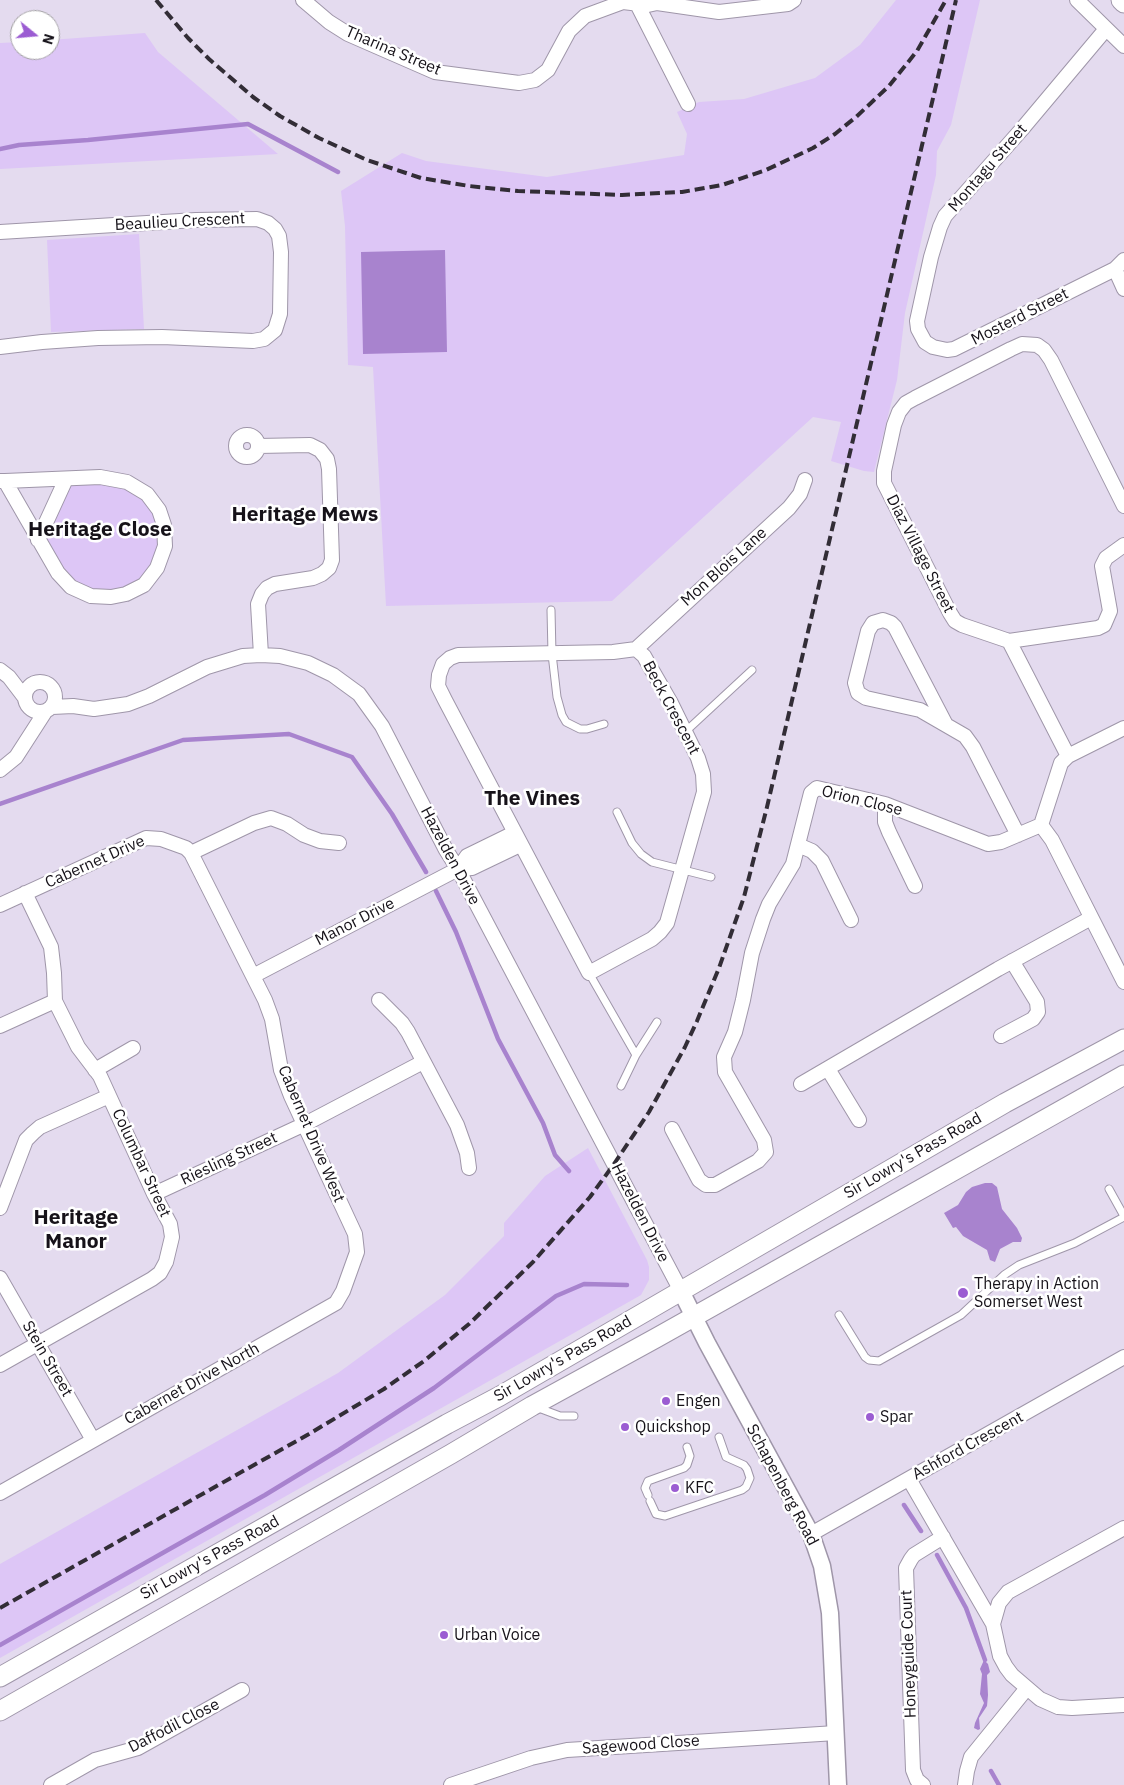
<!DOCTYPE html>
<style>
body{margin:0}
#map{position:relative;width:1124px;height:1785px;overflow:hidden;background:#e4dbef;font-family:"IBM Plex Sans",sans-serif}
canvas{display:block}
.north{position:absolute;left:10px;top:10px;width:50px;height:50px;box-sizing:border-box;background:#fff;border:1px solid #a2a0a3;border-radius:50%;rotate:107deg;font-size:14px;font-weight:700;line-height:20px;text-align:center;color:#161219}
.north::after{content:'';display:block;margin:auto;width:18px;height:22px;background:#9b5cd2;clip-path:polygon(50% 0,100% 100%,50% 72%,0 100%)}
</style>
<div id="map">
<canvas width="1124" height="1785"></canvas>
<div class="north">N</div>
</div>
<script>
const g = document.querySelector('canvas').getContext('2d');
g.lineJoin = 'round';
function paint(path, color) {
  g.fillStyle = color;
  g.fill(path, 'evenodd');
}
function shape(rows) {
  const path = new Path2D();
  for (const r of rows) {
    if (r.length === 3) {
      path.moveTo(r[0] + r[2], r[1]);
      path.arc(r[0], r[1], r[2], 0, 2 * Math.PI);
      continue;
    }
    path.moveTo(r[0], r[1]);
    for (let i = 2; i < r.length; i += 2) path.lineTo(r[i], r[i + 1]);
  }
  return path;
}
function stroke(path, color, width, dash) {
  g.strokeStyle = color;
  g.lineWidth = width;
  g.lineCap = dash ? 'butt' : 'round';
  g.setLineDash(dash || []);
  g.stroke(path);
}
function label(font, color, halo, rows, align = 'center') {
  g.font = font + ' "IBM Plex Sans",sans-serif';
  g.lineWidth = 5;
  g.setLineDash([]);
  g.textBaseline = 'middle';
  g.strokeStyle = halo;
  g.fillStyle = color;
  for (const [text, x, y, turn = 0] of rows) {
    g.save();
    g.translate(x, y);
    g.rotate((+turn || 0) * Math.PI / 180);
    g.textAlign = isNaN(turn) ? turn : align;
    if (halo) g.strokeText(text, 0, 0);
    g.fillText(text, 0, 0);
    g.restore();
  }
}
const green = shape([
 [896,0,980,0,951,125,937,151,936,175,905,313,897,380,874,472,864,471,831,461,841,422,813,417,612,601,386,606,373,367,348,365,345,226,341,191,402,153,426,161,547,177,684,155,687,134,677,112,699,102,744,99,815,78,860,45],
 [145,33,158,52,278,154,0,169,0,43,20,42,20,50,50,50,50,40],
 [139,234,144,329,51,332,47,240],
 [121,482,146,496,162,523,163,551,143,592,82,598,36,547,65,484],
 [588,1148,647,1260,649,1267,649,1280,641,1295,0,1658,0,1564,338,1373,445,1295,504,1236,504,1223,545,1176]
]);
const water = shape([
 [445,250,447,352,363,354,361,252],
 [985,1183,992,1183,997,1187,1002,1209,1017,1228,1022,1238,1021,1242,1013,1242,1000,1249,995,1262,990,1260,987,1250,963,1236,956,1227,953,1228,944,1213,958,1205,966,1192,972,1187],
 [984,1660,988,1664,990,1672,987,1675,988,1695,987,1706,979,1718,980,1729,978,1730,974,1728,975,1723,984,1703,980,1694,982,1674,980,1669]
]);
const stream = shape([
 [0,149,19,145,88,140,248,124,338,172],
 [0,804,183,740,289,734,352,757,392,814,426,872],
 [436,891,456,932,498,1039,543,1123,555,1155,569,1171],
 [904,1505,921,1531],
 [937,1555,966,1608,985,1660],
 [0,1645,265,1495,339,1450,434,1388,556,1296,584,1284,627,1285],
 [991,1771,999,1785]
]);
const service = shape([
 [551,610,552,654,557,697,562,715,566,722,580,729,587,729,604,724],
 [685,732,752,670],
 [617,812,632,843,641,854,652,862,711,877],
 [589,973,636,1055,621,1086],
 [636,1055,657,1022],
 [1109,1189,1124,1216],
 [839,1315,865,1357,869,1360,879,1361,961,1315,1004,1275,1019,1265,1075,1243,1124,1217],
 [536,1407,560,1416,574,1416],
 [648,1495,645,1488,648,1481,684,1468,687,1465,690,1456,687,1447],
 [650,1501,656,1514,665,1516,742,1490,746,1487,750,1478,747,1469,744,1465,726,1457,719,1437]
]);
const minor = shape([
 [303,0,329,22,348,34,435,72,519,83,535,80,548,70,569,31,585,16,623,2,648,5,657,3,719,12,788,4,794,0],
 [635,0,688,104],
 [1077,0,1124,46],
 [1106,29,1022,129,945,216,940,227,931,257,917,321,918,329,925,342,933,347,947,350,954,349,1115,269,1124,260],
 [0,232,196,220,257,219,268,223,275,229,279,236,281,252,280,314,275,330,264,339,253,341,162,337,98,338,42,342,0,347],
 [1115,269,1124,289],
 [247,446,11],
 [258,446,310,445,320,450,327,459,329,469,332,560,329,568,322,574,313,578,275,584,267,588,262,594,258,604,261,655],
 [0,481,5,481,100,477,127,482,147,494,159,510,164,525,165,546,157,568,144,585,126,594,111,597,91,596,71,587,58,573,5,481],
 [1124,506,1051,360,1044,350,1037,345,1022,344,1011,349,915,398,906,403,899,412,894,425,884,471,884,483,950,613,955,621,962,625,1009,641,1098,628,1104,625,1110,611,1102,566,1106,558,1124,545],
 [38,540,66,479],
 [1009,641,1068,756],
 [636,649,644,656,649,665,671,703,698,758,703,774,704,792,667,923,660,932,652,939,589,973,445,700,438,686,439,675,443,664,450,658,458,655,613,652,636,649],
 [636,649,789,508,800,494,805,480],
 [0,670,9,677,25,698],
 [40,697,15],
 [52,707,73,706,94,709,128,704,149,696,207,667,243,656,261,655,280,656,308,663,333,675,359,694,382,726,446,850,458,869,681,1291],
 [945,723,895,627,891,623,883,620,873,623,868,631,855,683,858,693,866,698,920,710,965,736,973,747,1018,835],
 [0,770,16,757,45,712],
 [885,804,885,822,889,832,915,886],
 [1041,825,1061,763,1068,756,1124,728],
 [798,845,812,851,822,861,851,920],
 [191,853,254,823,271,818,287,824,304,835,320,841,339,843],
 [458,869,467,856,514,833],
 [0,905,146,838,161,839,186,848,191,853,265,1000,272,1019,281,1070,291,1096,355,1234,357,1252,343,1291,336,1303,0,1493],
 [253,976,458,869,472,868,520,845],
 [379,1000,402,1023,408,1032,457,1125,467,1153,469,1168],
 [0,1026,55,1001],
 [1001,1036,1033,1019,1038,1012,1037,1002,1012,961],
 [828,1069,859,1120],
 [95,1070,133,1048],
 [801,1084,998,969,1091,918],
 [672,1129,699,1180,706,1185,715,1185,758,1161,766,1152,764,1140,725,1072,724,1057,735,1032,743,1000,752,953,763,919,769,904,793,864,811,793,817,788,885,804,988,844,1001,842,1041,825,1052,840,1124,982],
 [154,1194,305,1124,423,1062],
 [0,1208,26,1140,33,1133,40,1127,109,1096],
 [0,1278,93,1440],
 [0,1365,152,1279,160,1273,166,1262,172,1237,170,1224,154,1194,100,1076,78,1047,55,1001,54,973,51,947,25,893],
 [909,1479,993,1624],
 [1124,1528,1008,1592,999,1603,993,1624,1000,1656,1006,1667,1012,1675,1040,1699,1058,1707,1072,1708,1124,1705],
 [811,1534,1124,1357],
 [51,1785,95,1760,138,1748,242,1690],
 [451,1785,531,1758,567,1750,836,1733],
 [923,1785,917,1780,913,1770,906,1568,911,1559,914,1555,943,1537],
 [965,1785,967,1771,971,1757,1027,1688]
]);
const tertiary = shape([
 [681,1291,707,1343,811,1534,822,1566,830,1613,838,1785]
]);
const secondary = shape([
 [1121,0,1124,3],
 [0,1677,447,1424,500,1396,1005,1103,1124,1039],
 [0,1711,451,1454,532,1406,656,1338,1124,1075]
]);
const rail = shape([
 [156,0,188,38,209,59,253,97,280,116,319,138,367,160,421,178,469,186,518,191,622,195,682,192,722,185,766,170,813,148,835,134,856,117,889,86,917,51,946,0],
 [0,1608,309,1434,384,1389,424,1361,469,1324,533,1262,590,1197,614,1164,649,1112,685,1047,697,1021,719,968,744,897,767,807,956,0]
]);
const markers = [
 [963,1293,6,"#9b5cd2"],
 [666,1401,5,"#9b5cd2"],
 [870,1417,5,"#9b5cd2"],
 [625,1427,5,"#9b5cd2"],
 [675,1488,5,"#9b5cd2"],
 [444,1635,5,"#9b5cd2"]
];
const streetNames = [
 ["Tharina Street",393,51,23],
 ["Montagu Street",988,168,-49],
 ["Beaulieu Crescent",180,222,-3],
 ["Mosterd Street",1020,317,-27],
 ["Diaz Village Street",920,554,63],
 ["Mon Blois Lane",724,567,-42],
 ["Beck Crescent",671,708,62],
 ["Orion Close",862,801,14],
 ["Hazelden Drive",450,856,62],
 ["Cabernet Drive",95,862,-24],
 ["Manor Drive",355,922,-27],
 ["Cabernet Drive West",311,1134,67],
 ["Sir Lowry's Pass Road",913,1156,-30],
 ["Riesling Street",229,1159,-25],
 ["Columbar Street",141,1163,65],
 ["Hazelden Drive",640,1213,63],
 ["Stein Street",47,1359,60],
 ["Sir Lowry's Pass Road",563,1359,-30],
 ["Cabernet Drive North",192,1384,-29],
 ["Ashford Crescent",968,1446,-29],
 ["Schapenberg Road",782,1485,62],
 ["Sir Lowry's Pass Road",210,1558,-29],
 ["Honeyguide Court",909,1654,-92],
 ["Daffodil Close",174,1726,-27],
 ["Sagewood Close",641,1745,-4]
];
const poiNames = [
 ["Therapy in Action",974,1284],
 ["Somerset West",974,1302],
 ["Engen",676,1401],
 ["Spar",880,1417],
 ["Quickshop",635,1427],
 ["KFC",685,1488],
 ["Urban Voice",454,1635]
];
const districtNames = [
 ["Heritage Mews",305,515],
 ["Heritage Close",100,530],
 ["The Vines",532,799],
 ["Heritage",76,1218],
 ["Manor",76,1242]
];
paint(green, '#ddc6f6');
paint(water, '#a883ce');
stroke(stream, '#a883ce', 4.5);
stroke(service, '#9f96a9', 9);
stroke(minor, '#9f96a9', 16);
stroke(tertiary, '#9f96a9', 19);
stroke(secondary, '#9f96a9', 21);
stroke(service, '#fff', 7);
stroke(minor, '#fff', 14);
stroke(tertiary, '#fff', 16);
stroke(secondary, '#fff', 19);
stroke(rail, '#322d36', 4, [10, 5]);
for (const [x, y, r, color] of markers) {
  const dot = new Path2D();
  dot.arc(x, y, r, 0, 2 * Math.PI);
  g.fillStyle = color;
  g.fill(dot);
  stroke(dot, '#fff', 2);
}
label('16px', '#161219', '#fff', streetNames);
label('16px', '#161219', '#fff', poiNames, 'left');
label('bold 21px', '#161219', '#fff', districtNames);
</script>
